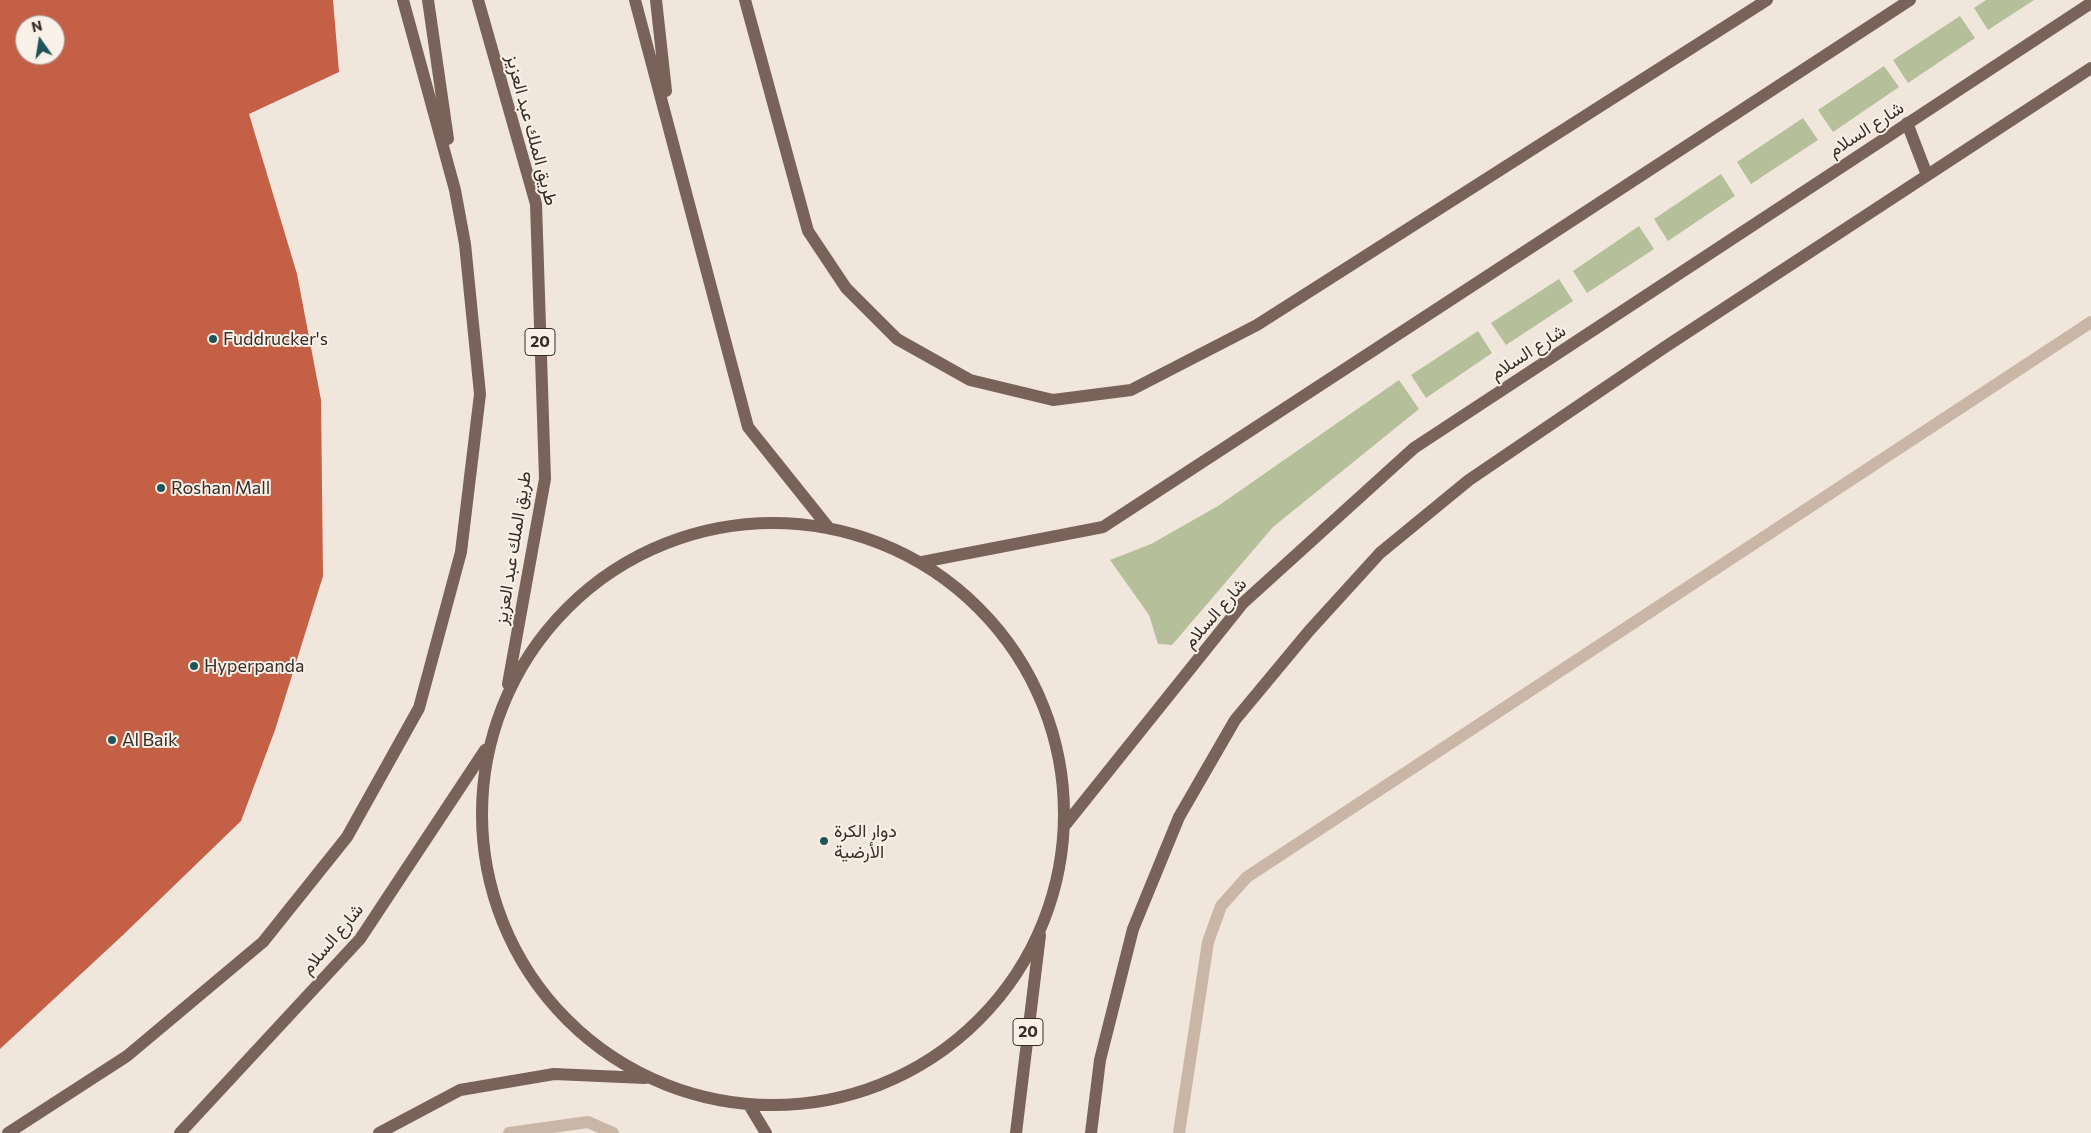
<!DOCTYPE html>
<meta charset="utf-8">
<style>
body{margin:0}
#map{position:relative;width:2091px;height:1133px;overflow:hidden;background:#f1e6db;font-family:Commissioner,sans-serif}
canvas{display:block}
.north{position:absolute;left:15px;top:15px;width:50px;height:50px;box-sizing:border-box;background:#f9f0e7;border:1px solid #aba29b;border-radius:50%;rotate:347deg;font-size:14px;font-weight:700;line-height:20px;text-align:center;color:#362c28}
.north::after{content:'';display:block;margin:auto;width:18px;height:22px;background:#1e5557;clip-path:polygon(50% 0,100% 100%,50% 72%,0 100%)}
</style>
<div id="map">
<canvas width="2091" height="1133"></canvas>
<div class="north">N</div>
</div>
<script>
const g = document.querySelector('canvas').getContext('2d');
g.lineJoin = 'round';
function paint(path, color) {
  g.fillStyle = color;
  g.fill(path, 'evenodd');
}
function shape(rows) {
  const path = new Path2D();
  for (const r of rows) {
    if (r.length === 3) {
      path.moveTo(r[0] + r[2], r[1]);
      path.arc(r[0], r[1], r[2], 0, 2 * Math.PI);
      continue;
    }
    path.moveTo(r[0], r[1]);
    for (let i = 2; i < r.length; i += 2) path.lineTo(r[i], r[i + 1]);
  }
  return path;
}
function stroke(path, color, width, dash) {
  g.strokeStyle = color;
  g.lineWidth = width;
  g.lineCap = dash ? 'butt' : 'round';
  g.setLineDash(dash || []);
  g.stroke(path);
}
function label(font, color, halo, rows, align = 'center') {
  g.font = font + ' Commissioner,Vazirmatn,sans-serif';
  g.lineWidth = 4;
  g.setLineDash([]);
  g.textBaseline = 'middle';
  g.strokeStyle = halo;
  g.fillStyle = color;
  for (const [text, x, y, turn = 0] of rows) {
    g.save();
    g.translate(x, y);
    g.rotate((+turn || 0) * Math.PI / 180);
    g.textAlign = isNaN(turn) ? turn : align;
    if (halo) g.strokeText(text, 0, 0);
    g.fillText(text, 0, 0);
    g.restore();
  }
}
const green = shape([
 [1986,0,2034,0,1988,30,1974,8],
 [1960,16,1975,38,1908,83,1893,60],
 [1884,66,1899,87,1833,132,1818,110],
 [1803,118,1818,140,1751,184,1737,162],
 [1721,174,1735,196,1668,241,1654,219],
 [1639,226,1654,249,1587,293,1573,271],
 [1559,279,1573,301,1506,345,1491,323],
 [1478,331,1492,353,1426,398,1411,375],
 [1399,380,1419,409,1273,527,1172,645,1158,644,1149,615,1110,560,1151,544,1218,506]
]);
const building = shape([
 [0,0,333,0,339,72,249,114,297,274,321,400,323,576,275,730,241,821,123,935,0,1049],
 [25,25,55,25,55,55,25,55]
]);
const minor = shape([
 [509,1133,588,1122,613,1133],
 [1179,1133,1208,942,1221,906,1247,877,2091,322]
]);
const major = shape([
 [428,0,448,139],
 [478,0,536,204,545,479,508,684],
 [635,0,748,427,828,527],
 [656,0,666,91],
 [745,0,808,231,846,288,897,339,970,380,1053,400,1131,390,1257,325,1767,0],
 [1907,123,1927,175],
 [773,814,291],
 [922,562,1103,527,1910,0],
 [1066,824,1243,603,1414,448,2091,3],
 [749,1105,766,1133],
 [8,1133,127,1056,263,942,347,837,419,708,461,552,480,394,465,244,455,190,403,0],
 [180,1133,360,939,485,750],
 [379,1133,460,1090,554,1074,645,1078],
 [1016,1133,1040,935],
 [1091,1133,1100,1060,1133,929,1179,817,1235,720,1309,631,1380,553,1469,480,1665,347,2091,68]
]);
const markers = [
 [213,339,5,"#1e5557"],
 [161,488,5,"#1e5557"],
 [194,666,5,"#1e5557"],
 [112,740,5,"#1e5557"],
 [824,841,5,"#1e5557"]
];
const shields = [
 [540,342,30],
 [1028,1032,30]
];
const shieldNames = [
 ["20",540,342],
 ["20",1028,1032]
];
const streetNames = [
 ["شارع السلام",1866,129,-33],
 ["طريق الملك عبد العزيز",532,130,75],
 ["شارع السلام",1528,352,-33],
 ["طريق الملك عبد العزيز",513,548,-81],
 ["شارع السلام",1215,613,-49],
 ["شارع السلام",332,939,-50]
];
const poiNames = [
 ["Fuddrucker's",223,339],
 ["Roshan Mall",171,488],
 ["Hyperpanda",204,666],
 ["Al Baik",122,740],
 ["دوار الكرة",834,831],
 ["الأرضية",834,852]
];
paint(green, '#b5c09b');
paint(building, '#c46046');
stroke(minor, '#c9b6a7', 12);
stroke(major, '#786259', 12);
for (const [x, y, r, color] of markers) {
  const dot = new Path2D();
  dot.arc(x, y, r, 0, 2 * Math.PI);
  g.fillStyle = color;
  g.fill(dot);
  stroke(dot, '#f9f0e7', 2);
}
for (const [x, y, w] of shields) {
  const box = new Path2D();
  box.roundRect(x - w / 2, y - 13.5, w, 27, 4);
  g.fillStyle = '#f9f0e7';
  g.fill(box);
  stroke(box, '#362c28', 1);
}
label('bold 16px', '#362c28', null, shieldNames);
label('18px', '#362c28', '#f9f0e7', streetNames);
label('18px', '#362c28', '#f9f0e7', poiNames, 'left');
</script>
